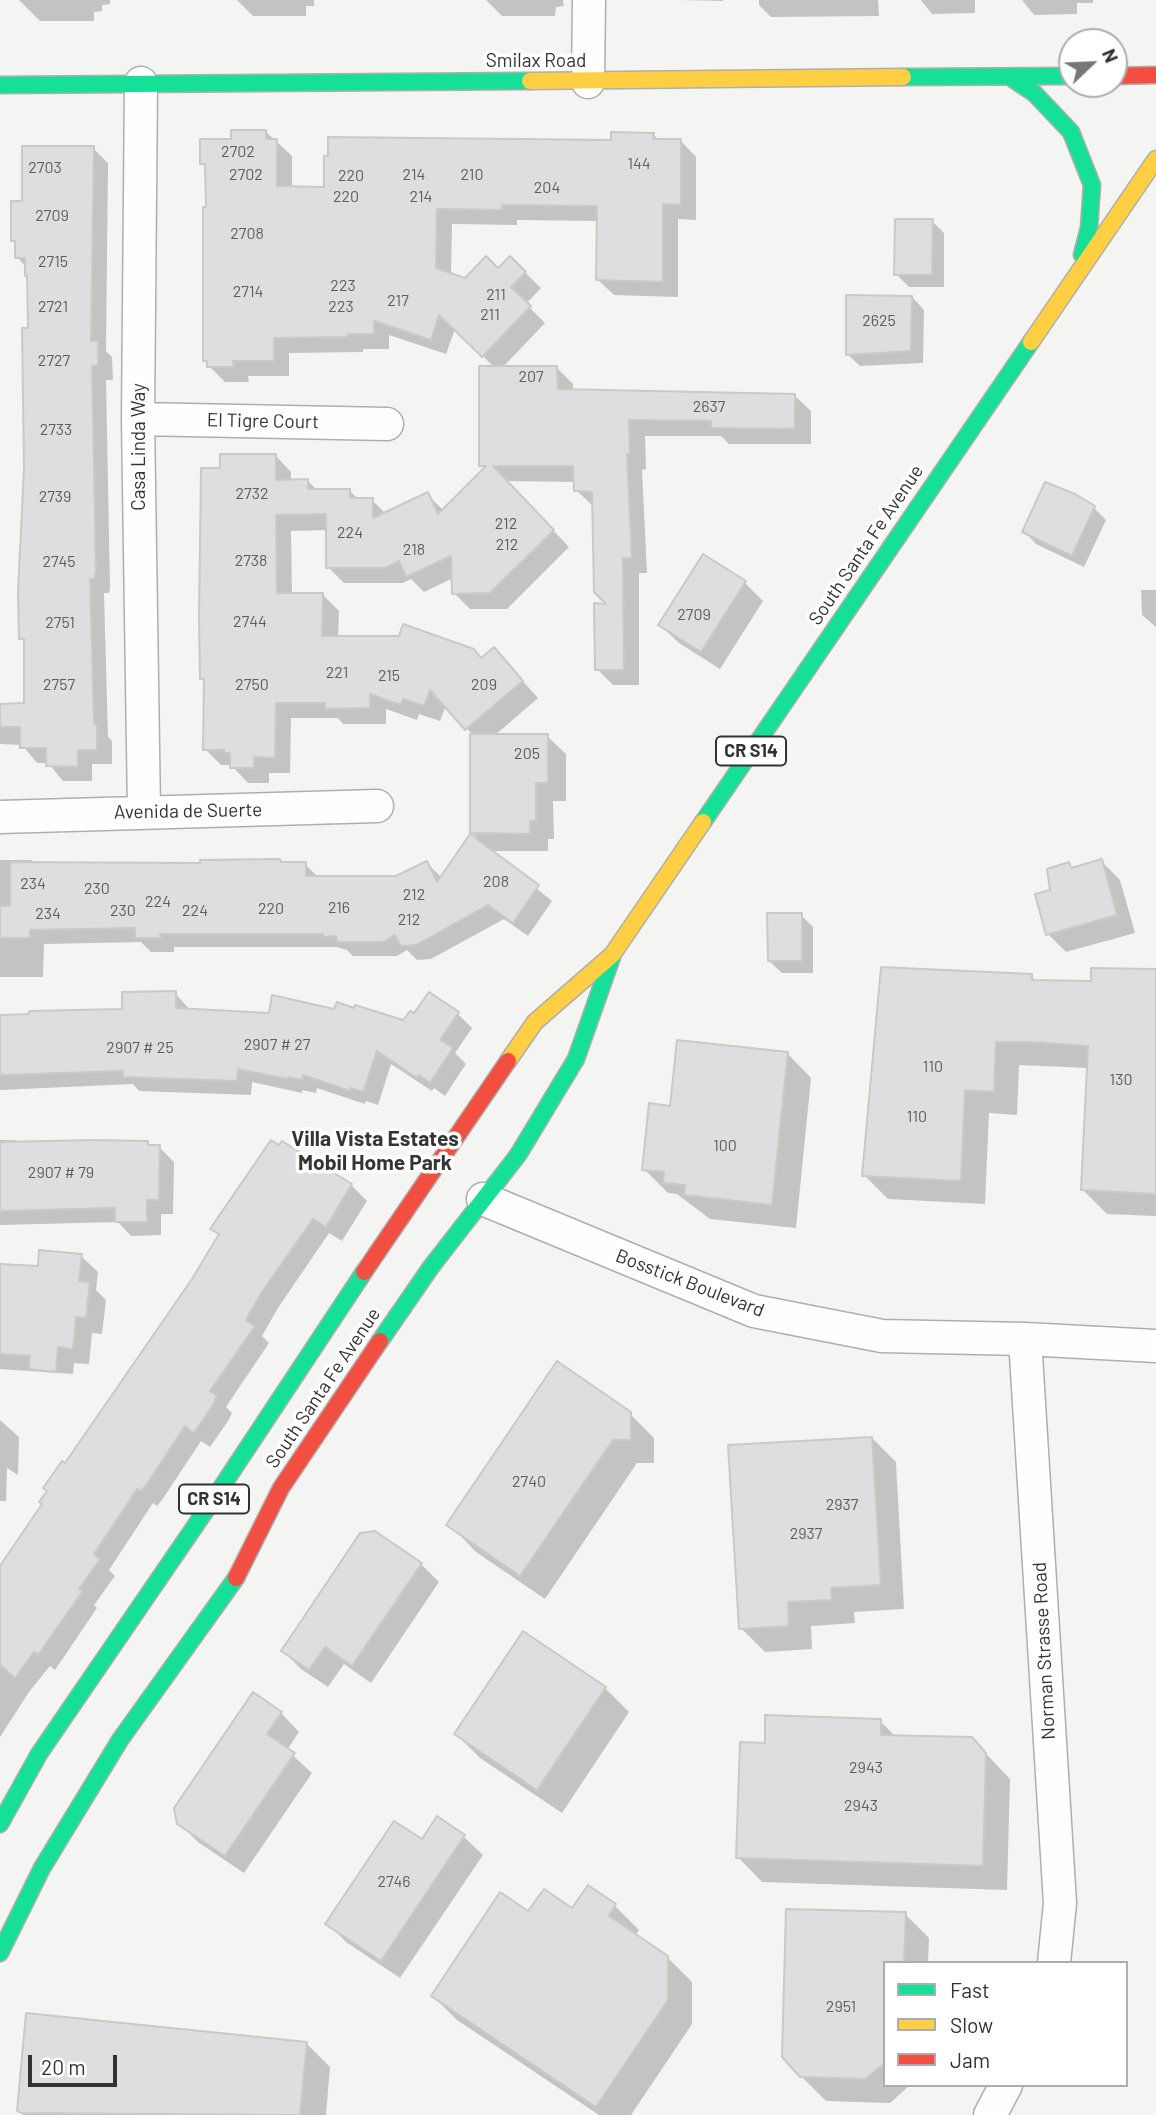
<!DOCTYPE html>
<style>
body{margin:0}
#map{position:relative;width:1156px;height:2115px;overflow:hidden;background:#f4f5f3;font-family:Barlow,sans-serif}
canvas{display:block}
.legend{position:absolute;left:883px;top:1961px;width:245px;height:126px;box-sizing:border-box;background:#fff;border:2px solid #adadad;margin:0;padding:9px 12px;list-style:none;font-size:21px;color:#323331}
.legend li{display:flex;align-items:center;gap:14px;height:35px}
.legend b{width:35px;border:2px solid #adadad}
.north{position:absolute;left:1058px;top:28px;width:70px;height:70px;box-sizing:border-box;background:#fff;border:2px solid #adadad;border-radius:50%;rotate:67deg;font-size:19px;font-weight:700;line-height:28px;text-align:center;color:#323331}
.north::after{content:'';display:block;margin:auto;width:24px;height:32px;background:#767775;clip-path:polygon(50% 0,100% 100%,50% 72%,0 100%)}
.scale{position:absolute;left:28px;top:2055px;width:89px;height:32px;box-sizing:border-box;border:4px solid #323331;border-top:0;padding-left:9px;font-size:21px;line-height:24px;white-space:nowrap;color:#323331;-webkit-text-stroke:5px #fff;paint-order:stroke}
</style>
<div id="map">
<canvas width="1156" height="2115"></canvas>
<ul class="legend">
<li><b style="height:9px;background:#16e098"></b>Fast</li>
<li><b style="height:9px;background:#ffcf43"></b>Slow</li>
<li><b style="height:9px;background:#f24e42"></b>Jam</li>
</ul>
<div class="north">N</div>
<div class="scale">20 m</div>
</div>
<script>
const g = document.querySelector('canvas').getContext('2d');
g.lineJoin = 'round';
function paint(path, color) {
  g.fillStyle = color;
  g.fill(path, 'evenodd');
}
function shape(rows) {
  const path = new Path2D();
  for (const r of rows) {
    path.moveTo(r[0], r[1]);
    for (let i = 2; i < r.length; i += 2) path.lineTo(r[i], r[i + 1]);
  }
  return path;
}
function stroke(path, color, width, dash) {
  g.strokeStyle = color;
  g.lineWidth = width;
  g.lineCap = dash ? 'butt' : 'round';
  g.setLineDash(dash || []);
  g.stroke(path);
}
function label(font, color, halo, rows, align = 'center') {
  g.font = font + ' Barlow,sans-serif';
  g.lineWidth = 7;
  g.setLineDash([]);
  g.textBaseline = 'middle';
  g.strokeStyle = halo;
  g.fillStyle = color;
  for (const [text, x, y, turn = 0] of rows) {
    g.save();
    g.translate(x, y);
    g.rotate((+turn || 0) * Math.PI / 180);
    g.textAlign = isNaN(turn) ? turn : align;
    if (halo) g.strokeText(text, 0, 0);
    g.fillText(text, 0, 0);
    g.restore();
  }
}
const shadow = shape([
 [19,0,110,0,110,4,102,5,102,11,94,12,94,21,40,21],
 [237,0,314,0,314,6,306,6,306,16,253,16],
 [486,0,563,0,564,6,556,7,555,16,502,16],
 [679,0,723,0,723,1],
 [759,0,878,0,879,16,771,17,759,5],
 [921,0,975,0,975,13,932,14],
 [1022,0,1093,0,1093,3,1077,3,1077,14,1034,15],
 [265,131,292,156,292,188,326,189,653,134,659,140,681,141,696,157,696,220,678,219,678,297,614,295,598,280,599,221,517,220,517,225,452,224,451,275,466,280,498,270,510,258,541,288,526,304,545,323,502,368,557,368,573,384,573,391,794,395,811,411,811,444,729,444,721,436,645,436,646,469,642,470,647,573,639,573,639,685,613,685,597,669,610,606,594,507,576,490,576,482,506,481,569,547,507,609,470,609,454,593,453,578,424,592,411,579,403,583,344,583,328,567,328,530,291,531,292,595,323,595,339,611,338,638,482,660,494,649,538,698,494,736,547,736,566,754,566,801,553,801,554,839,548,839,548,851,490,851,552,901,528,936,504,919,431,959,417,960,407,950,397,956,353,956,347,950,336,947,174,947,174,952,151,952,141,942,44,944,43,977,0,977,0,860,31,860,35,864,305,864,319,878,397,878,427,863,442,878,480,841,472,833,472,734,446,705,440,721,419,714,417,720,386,709,386,724,343,724,338,718,291,718,290,773,269,773,269,783,248,783,231,765,221,765,205,749,205,682,202,679,221,470,275,455,291,472,291,481,308,481,318,491,350,491,359,500,372,500,386,514,427,494,444,511,485,469,481,465,495,368,455,329,446,354,389,335,389,349,363,349,363,352,289,353,289,376,248,376,249,382,225,382,204,361,207,296,203,293,207,168,202,163,233,141],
 [93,148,108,163,106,351,112,357,113,380,106,380,110,588,109,593,104,593,108,737,112,741,112,764,92,764,92,781,63,781,48,763,37,763,22,745,0,744,0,705,26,705,26,643,21,638,29,277,26,267,17,257,17,244,13,240,24,203],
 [932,221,944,233,944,287,909,287,896,274],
 [912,297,924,310,923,363,860,366,847,354],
 [1094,508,1106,520,1084,567,1036,544,1024,531],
 [745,583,763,601,720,669,679,643,660,625],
 [1141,590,1156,590,1156,627,1142,615],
 [1101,861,1120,880,1135,933,1066,952,1048,934,1052,892,1069,864,1073,869],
 [801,915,813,927,813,973,782,973,769,961],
 [1156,970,1156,1216,1107,1214,1083,1190,1088,1068,1019,1065,1017,1115,989,1113,985,1204,888,1199,864,1175,1031,976,1037,982,1092,983],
 [175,993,190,1010,270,1015,336,1011,404,1022,458,1014,472,1028,455,1053,466,1064,445,1096,434,1088,432,1091,391,1064,378,1105,366,1101,365,1104,317,1088,316,1093,302,1090,302,1093,252,1082,251,1095,139,1091,133,1084,0,1090,0,1017,124,1011],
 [787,1053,811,1078,796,1228,710,1219,677,1194,668,1193,644,1169,672,1108],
 [0,1140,15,1140,18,1144,147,1143,151,1147,159,1147,174,1162,173,1214,161,1214,161,1235,131,1236,118,1222,0,1225],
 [351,1185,367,1201,342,1241,329,1233,278,1308,262,1336,269,1343,226,1407,232,1413,228,1421,210,1447,201,1441,164,1497,157,1506,153,1503,109,1570,115,1576,94,1605,97,1608,55,1670,50,1666,29,1692,0,1737,0,1566,194,1280,220,1236,213,1228],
 [81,1256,98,1272,96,1290,106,1300,102,1334,92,1333,89,1364,74,1363,73,1374,0,1369,0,1266,39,1268],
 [630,1414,654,1438,654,1463,637,1463,545,1599,476,1552,452,1527],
 [0,1420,19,1437,18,1475,7,1468,6,1501,0,1501],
 [872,1438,896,1462,904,1609,854,1612,855,1623,811,1626,812,1649,765,1652,741,1628],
 [421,1564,439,1582,371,1683,344,1664,328,1687,301,1669,283,1651],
 [605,1688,629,1712,562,1813,480,1758,456,1734],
 [254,1694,281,1713,299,1732,287,1750,312,1773,244,1873,198,1842,179,1823],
 [880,1721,896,1737,972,1739,1010,1779,1007,1890,762,1882,738,1857,766,1744],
 [438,1819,464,1837,483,1855,400,1978,346,1942,327,1923,422,1842],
 [615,1906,639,1930,635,1936,667,1957,692,1982,692,2024,631,2115,599,2115,457,2020,433,1996,529,1913],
 [905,1914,929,1938,928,1963,885,1963,885,2085,909,2086,890,2103,826,2101,801,2076],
 [306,2043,330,2067,326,2115,23,2115,19,2110]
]);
const building = shape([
 [231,130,266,130,266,139,277,139,277,186,324,187,324,156,328,156,328,137,611,140,611,132,654,133,653,139,681,139,681,205,663,204,663,282,596,280,597,206,502,205,502,210,437,209,436,268,465,278,486,256,498,268,510,256,526,272,511,287,531,306,482,357,439,315,431,340,374,321,374,334,348,334,348,337,274,338,274,361,233,361,234,367,207,367,207,361,203,361,203,207,206,207,205,164,200,164,200,139,231,139,231,130],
 [22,146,94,146,91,341,98,341,98,365,92,366,96,572,94,579,90,579,94,724,97,724,97,750,78,750,78,767,46,766,46,748,20,748,20,727,0,727,0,704,24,703,24,639,19,639,18,592,24,468,22,328,28,328,27,275,25,276,25,258,15,258,15,241,11,241,11,201,22,201,22,146],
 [895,219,933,219,932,275,894,275,895,219],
 [846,295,912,296,911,351,846,355,846,295],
 [479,366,557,366,558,389,795,394,795,429,711,428,711,421,629,420,630,454,627,454,632,558,623,558,624,670,595,670,594,603,606,604,594,592,592,492,574,491,573,466,493,466,554,530,490,593,452,594,451,556,406,577,399,561,386,568,326,568,326,514,276,515,277,593,323,593,322,636,399,636,403,624,474,649,481,658,494,647,523,681,465,730,430,690,424,706,403,699,401,705,370,694,370,708,325,709,325,703,276,703,275,758,254,757,254,768,230,768,230,753,224,753,224,750,203,750,204,679,200,679,199,618,201,468,220,468,220,454,276,454,276,480,308,479,308,489,350,489,350,498,373,498,373,518,428,492,438,514,486,466,479,466,479,366],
 [1045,482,1075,494,1095,506,1072,556,1022,532,1045,482],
 [703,554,746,581,701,652,658,625,703,554],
 [470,734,548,734,548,783,536,783,536,821,530,821,530,834,470,833,470,734],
 [470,834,539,885,513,923,488,905,416,945,401,946,395,935,383,942,337,942,336,936,323,937,323,934,160,934,161,938,135,938,135,928,30,930,30,938,0,938,0,906,10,906,10,862,200,863,200,860,280,859,281,862,306,862,306,876,396,876,427,861,437,882,470,834],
 [1102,859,1117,915,1046,935,1035,894,1050,890,1047,869,1069,862,1071,868,1102,859],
 [767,913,802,913,802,961,768,961,767,913],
 [881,967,1032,974,1032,980,1091,981,1091,968,1156,969,1156,1194,1081,1190,1088,1046,1030,1042,996,1042,994,1092,965,1090,961,1181,862,1176,881,967],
 [176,991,176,1008,269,1013,272,995,334,1009,337,1002,354,1008,355,1005,403,1020,410,1011,414,1013,429,992,459,1012,440,1040,453,1048,430,1083,419,1075,417,1078,377,1051,363,1092,351,1088,350,1091,303,1075,302,1080,288,1077,287,1079,238,1069,237,1081,123,1077,123,1071,0,1075,0,1015,29,1014,29,1011,122,1009,122,992,176,991],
 [677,1040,788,1052,772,1205,684,1195,685,1185,663,1183,664,1172,642,1170,649,1103,670,1106,677,1040],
 [96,1140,148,1141,148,1145,160,1145,159,1200,147,1200,147,1222,115,1222,115,1208,0,1211,0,1142,96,1140],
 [271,1140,279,1145,282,1141,352,1184,326,1227,313,1219,262,1292,246,1320,255,1326,210,1391,217,1396,213,1405,194,1433,185,1426,149,1481,141,1491,137,1489,94,1554,100,1559,79,1589,83,1591,38,1655,34,1652,15,1678,0,1665,0,1566,42,1504,39,1502,47,1491,43,1488,62,1461,65,1463,192,1279,219,1234,210,1229,271,1140],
 [39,1250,82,1254,79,1281,90,1282,86,1318,76,1317,73,1349,58,1347,56,1372,29,1369,30,1356,0,1354,0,1264,38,1266,39,1250],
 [557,1361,631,1412,631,1440,613,1440,520,1576,446,1525,557,1361],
 [872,1437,881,1585,831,1588,832,1600,788,1602,789,1626,739,1629,728,1445,872,1437],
 [375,1531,422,1563,352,1666,325,1647,309,1670,281,1651,360,1533,375,1531],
 [523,1631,606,1687,537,1790,454,1734,523,1631],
 [253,1692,282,1712,267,1734,295,1753,225,1856,177,1824,174,1808,253,1692],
 [765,1715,881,1719,881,1735,972,1737,986,1753,983,1866,736,1858,740,1742,765,1743,765,1715],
 [437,1816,465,1835,381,1961,325,1924,394,1821,422,1839,437,1816],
 [588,1885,616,1904,609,1916,668,1956,668,2000,596,2107,431,1996,500,1892,528,1911,544,1889,572,1908,588,1885],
 [786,1909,906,1912,904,1962,885,1963,885,2063,865,2079,800,2077,782,2057,786,1909],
 [26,2013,307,2042,300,2115,22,2113,17,2111,26,2013]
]);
const street = shape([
 [588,82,589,0],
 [141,83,138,419,144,811],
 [138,419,387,424],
 [0,817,377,806],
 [483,1199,754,1311,882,1336,1025,1339,1156,1346],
 [1025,1339,1060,1903,1054,1963],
 [990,2115,1006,2085]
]);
const fast = shape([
 [903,77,1072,76],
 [1013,79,1034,93,1071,132,1092,185,1089,228,1082,255],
 [0,85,530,81],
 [703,822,1031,342],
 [380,1341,431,1267,518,1155,576,1059,612,957],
 [0,1824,39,1754,217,1494,364,1272],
 [0,1953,42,1868,120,1740,236,1578]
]);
const slow = shape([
 [530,81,903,77],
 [1031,342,1156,159],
 [508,1061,535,1022,612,955,703,822]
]);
const jam = shape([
 [1114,76,1156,75],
 [364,1272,508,1061],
 [236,1578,281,1488,380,1341]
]);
const numberNames = [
 ["2702",238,152],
 ["144",639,164],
 ["2703",45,168],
 ["2702",246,175],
 ["214",414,175],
 ["210",472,175],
 ["220",351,176],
 ["204",547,188],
 ["220",346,197],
 ["214",421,197],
 ["2709",52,216],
 ["2708",247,234],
 ["2715",53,262],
 ["223",343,286],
 ["2714",248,292],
 ["211",496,295],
 ["217",398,301],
 ["2721",53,307],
 ["223",341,307],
 ["211",490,315],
 ["2625",879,321],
 ["2727",54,361],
 ["207",531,377],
 ["2637",709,407],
 ["2733",56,430],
 ["2732",252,494],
 ["2739",55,497],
 ["212",506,524],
 ["224",350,533],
 ["212",507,545],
 ["218",414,550],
 ["2738",251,561],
 ["2745",59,562],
 ["2709",694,615],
 ["2744",250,622],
 ["2751",60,623],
 ["221",337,673],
 ["215",389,676],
 ["2757",59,685],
 ["2750",252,685],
 ["209",484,685],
 ["205",527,754],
 ["208",496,882],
 ["234",33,884],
 ["230",97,889],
 ["212",414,895],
 ["224",158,902],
 ["216",339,908],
 ["220",271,909],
 ["230",123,911],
 ["224",195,911],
 ["234",48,914],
 ["212",409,920],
 ["2907 # 27",277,1045],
 ["2907 # 25",140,1048],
 ["110",933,1067],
 ["130",1121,1080],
 ["110",917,1117],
 ["100",725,1146],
 ["2907 # 79",61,1173],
 ["2740",529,1482],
 ["2937",842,1505],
 ["2937",806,1534],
 ["2943",866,1768],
 ["2943",861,1806],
 ["2746",394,1882],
 ["2951",841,2007]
];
const shields = [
 [751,751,70],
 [214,1499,70]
];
const shieldNames = [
 ["CR S14",751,751],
 ["CR S14",214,1499]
];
const streetNames = [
 ["Smilax Road",536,61],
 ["El Tigre Court",263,421,1],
 ["Casa Linda Way",139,447,-90],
 ["South Santa Fe Avenue",866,545,-56],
 ["Avenida de Suerte",188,811,-1],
 ["Bosstick Boulevard",690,1283,21],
 ["South Santa Fe Avenue",323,1388,-56],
 ["Norman Strasse Road",1044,1651,-93]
];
const neighbourhoodNames = [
 ["Villa Vista Estates",375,1139],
 ["Mobil Home Park",375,1163]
];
paint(shadow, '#0003');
paint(building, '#dedede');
stroke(building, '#c9c9c9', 2);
stroke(street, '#aeafad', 35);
stroke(fast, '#aeafad', 19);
stroke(slow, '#aeafad', 19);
stroke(jam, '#aeafad', 19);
stroke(street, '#fdfefd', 32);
stroke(fast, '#16e098', 16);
stroke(slow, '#ffcf43', 16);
stroke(jam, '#f24e42', 16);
label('16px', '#5e5f5d', null, numberNames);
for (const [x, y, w] of shields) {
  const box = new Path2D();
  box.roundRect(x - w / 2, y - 14.5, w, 29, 5);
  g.fillStyle = '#fff';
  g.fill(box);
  stroke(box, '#323331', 2);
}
label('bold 18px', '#323331', null, shieldNames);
label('19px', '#323331', '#fff', streetNames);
label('bold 21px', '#333531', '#fff', neighbourhoodNames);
</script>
